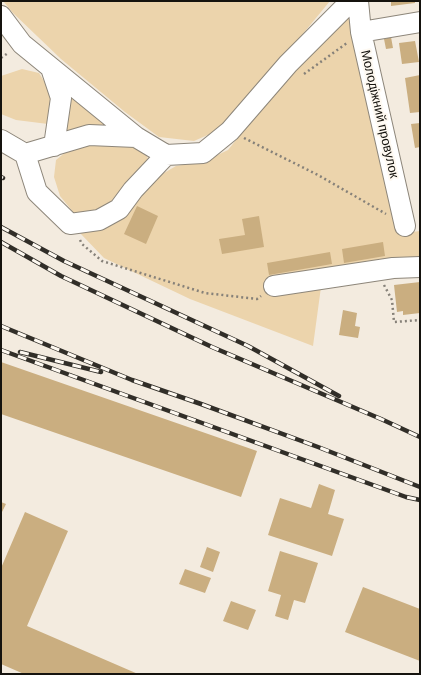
<!DOCTYPE html>
<meta charset="utf-8">
<style>
body{margin:0}
#map{position:relative;width:421px;height:675px;overflow:hidden;background:#f3ebdf;font-family:Barlow,sans-serif}
canvas{display:block}
.frame{position:absolute;inset:0;border:2px solid #15130e;pointer-events:none}
</style>
<div id="map">
<canvas width="421" height="675"></canvas>
<div class="frame"></div>
</div>
<script>
const g = document.querySelector('canvas').getContext('2d');
g.lineJoin = 'round';
function paint(path, color) {
  g.fillStyle = color;
  g.fill(path, 'evenodd');
}
function shape(rows) {
  const path = new Path2D();
  for (const r of rows) {
    path.moveTo(r[0], r[1]);
    for (let i = 2; i < r.length; i += 2) path.lineTo(r[i], r[i + 1]);
  }
  return path;
}
function stroke(path, color, width, dash) {
  g.strokeStyle = color;
  g.lineWidth = width;
  g.lineCap = dash ? 'butt' : 'round';
  g.setLineDash(dash || []);
  g.stroke(path);
}
function label(font, color, halo, rows, align = 'center') {
  g.font = font + ' Barlow,sans-serif';
  g.lineWidth = 4;
  g.setLineDash([]);
  g.textBaseline = 'middle';
  g.strokeStyle = halo;
  g.fillStyle = color;
  for (const [text, x, y, turn = 0] of rows) {
    g.save();
    g.translate(x, y);
    g.rotate((+turn || 0) * Math.PI / 180);
    g.textAlign = isNaN(turn) ? turn : align;
    if (halo) g.strokeText(text, 0, 0);
    g.fillText(text, 0, 0);
    g.restore();
  }
}
const green = shape([
 [3,1,330,1,226,127,194,141,159,137,125,112,61,59,13,13],
 [351,6,405,233,420,231,420,256,396,259,321,287,313,346,190,299,104,258,80,233,100,229,152,180,176,166,205,161,228,150,286,78],
 [22,69,39,73,49,89,54,109,48,124,16,120,1,114,1,76],
 [61,82,123,130,62,133],
 [131,143,145,151,148,159,140,171,112,203,96,213,74,213,60,196,54,177,56,160,67,151,84,144]
]);
const building = shape([
 [391,1,415,1,415,3,391,6],
 [391,37,393,48,386,49,384,39],
 [415,41,419,62,402,64,399,43],
 [420,75,420,112,410,113,405,78],
 [420,123,420,147,415,148,411,124],
 [137,206,158,216,146,244,124,234],
 [259,216,264,247,222,254,219,239,245,235,242,219],
 [383,242,385,256,344,263,342,249],
 [330,252,332,264,269,275,267,263],
 [420,282,420,313,403,315,403,311,397,312,394,285],
 [343,310,357,313,355,326,360,327,358,338,339,335],
 [1,362,257,451,241,497,1,414],
 [319,484,335,490,328,514,344,519,332,556,268,535,280,498,311,508],
 [1,502,6,504,1,514],
 [25,512,68,531,27,626,138,674,24,674,1,664,1,568],
 [207,547,220,552,213,572,200,567],
 [280,551,318,563,305,603,294,600,288,620,275,616,281,595,268,591],
 [185,569,211,578,205,593,179,584],
 [363,587,420,609,420,661,345,632],
 [231,601,256,610,248,630,223,621]
]);
const path = shape([
 [1,58,8,53],
 [304,74,347,43],
 [244,138,318,175,386,214],
 [80,240,82,244,102,261,205,293,257,299,261,296],
 [384,285,392,300,394,322,420,320]
]);
const minor = shape([
 [358,1,361,32,405,226],
 [1,16,22,44,136,137,166,155,203,153,230,131,288,64,351,1],
 [361,32,420,22],
 [51,68,61,98,54,146],
 [1,140,25,154,37,192,70,224,99,220,119,209,133,190,166,155],
 [25,154,89,135,136,137],
 [274,286,393,268,420,267]
]);
const rail = shape([
 [1,177,3,178],
 [1,227,64,261,248,346,339,396],
 [1,242,61,276,212,347,381,419,420,437],
 [1,326,132,380,201,404,318,447,420,487],
 [1,350,406,497,420,500],
 [20,352,101,372]
]);
const streetNames = [
 ["Молодіжний провулок",380,114,77]
];
paint(green, '#ecd4ac');
paint(building, '#caae80');
stroke(minor, '#8d867a', 22);
stroke(path, '#868179', 2.5, [2, 3]);
stroke(minor, '#fff', 20);
stroke(rail, '#312e28', 4.5);
stroke(rail, '#fef9f1', 3, [9]);
label('13px', '#15130e', '#fef9f1', streetNames);
</script>
